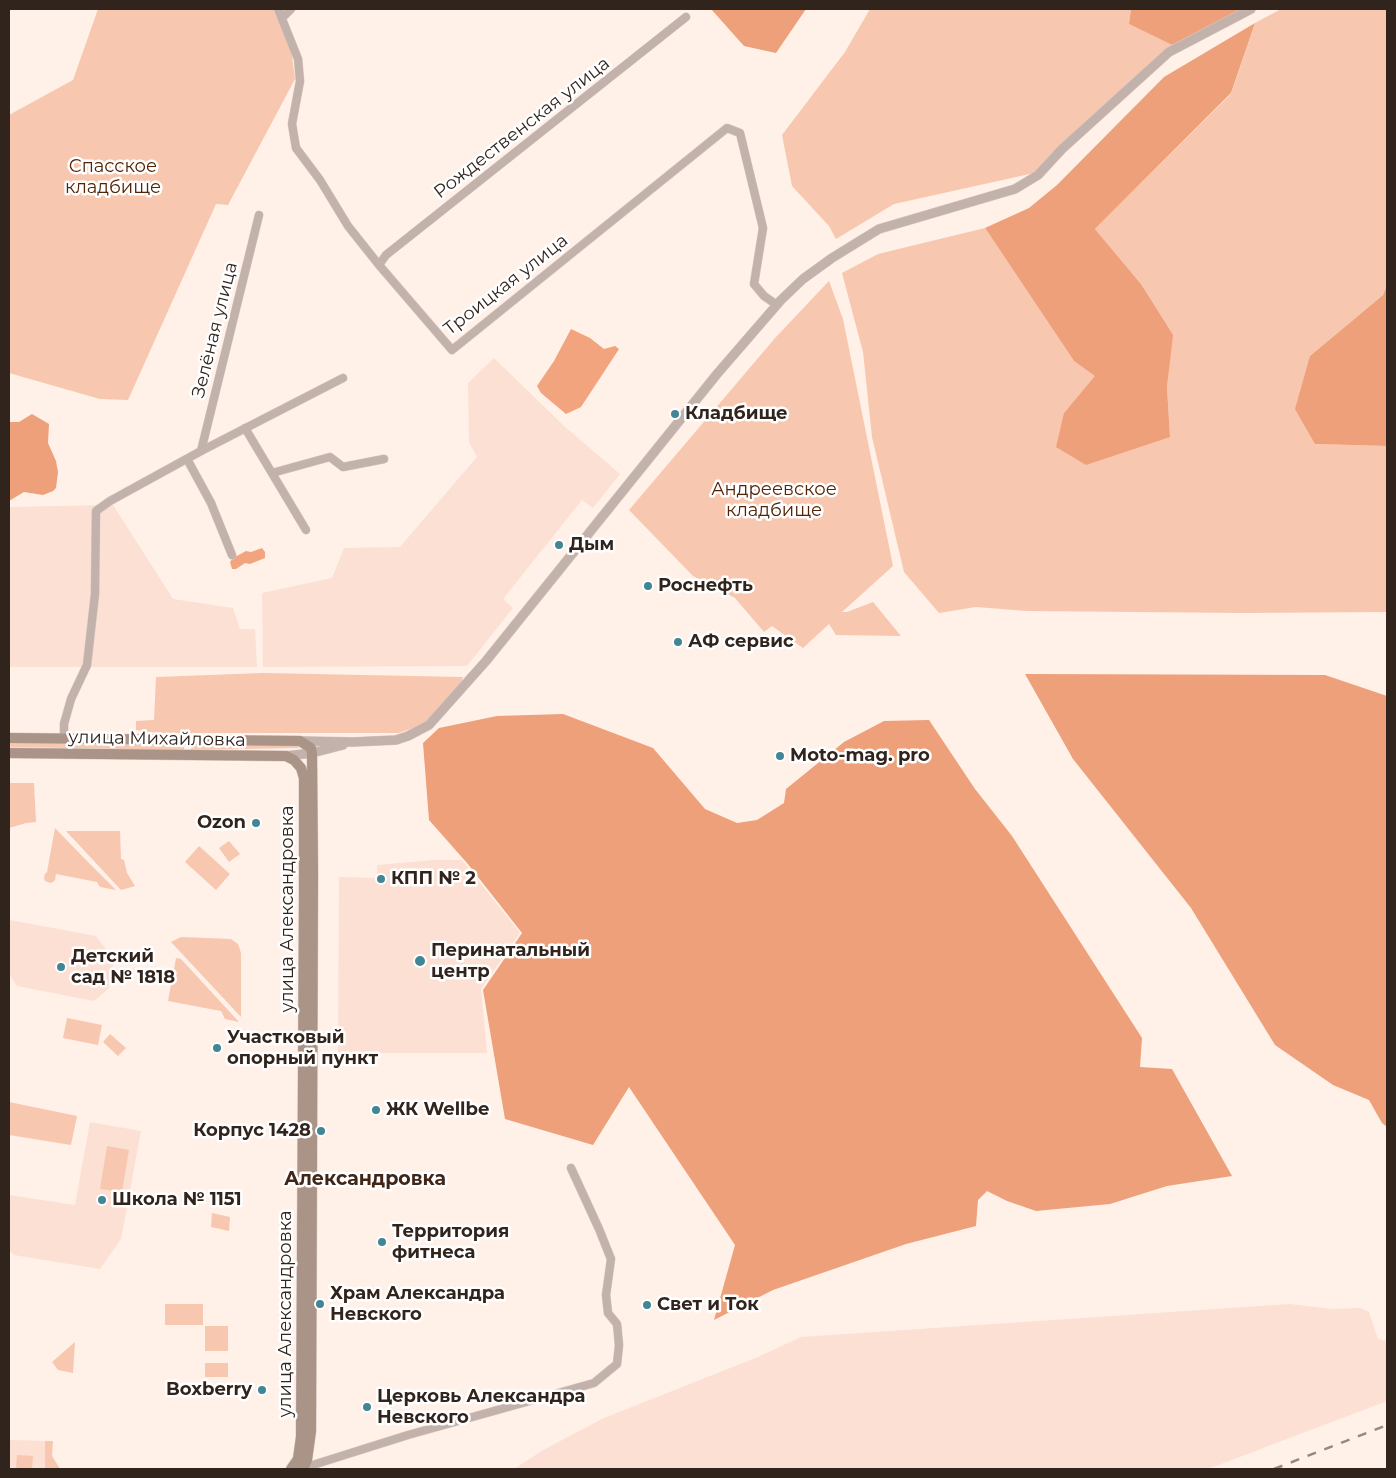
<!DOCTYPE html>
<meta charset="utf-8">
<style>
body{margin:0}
#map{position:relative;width:1396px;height:1478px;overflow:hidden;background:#fff0e8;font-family:Montserrat,sans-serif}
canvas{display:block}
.frame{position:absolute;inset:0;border:10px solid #31241d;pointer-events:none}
</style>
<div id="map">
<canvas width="1396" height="1478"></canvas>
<div class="frame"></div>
</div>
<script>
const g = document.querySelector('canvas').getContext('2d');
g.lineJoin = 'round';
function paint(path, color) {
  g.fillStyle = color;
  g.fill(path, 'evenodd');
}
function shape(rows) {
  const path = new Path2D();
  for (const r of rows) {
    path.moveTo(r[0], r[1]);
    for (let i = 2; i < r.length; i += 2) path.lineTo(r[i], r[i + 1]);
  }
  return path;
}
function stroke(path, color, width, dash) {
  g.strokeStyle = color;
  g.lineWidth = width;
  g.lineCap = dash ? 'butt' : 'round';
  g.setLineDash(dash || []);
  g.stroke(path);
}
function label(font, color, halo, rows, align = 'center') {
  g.font = font + ' Montserrat,sans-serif';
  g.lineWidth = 5;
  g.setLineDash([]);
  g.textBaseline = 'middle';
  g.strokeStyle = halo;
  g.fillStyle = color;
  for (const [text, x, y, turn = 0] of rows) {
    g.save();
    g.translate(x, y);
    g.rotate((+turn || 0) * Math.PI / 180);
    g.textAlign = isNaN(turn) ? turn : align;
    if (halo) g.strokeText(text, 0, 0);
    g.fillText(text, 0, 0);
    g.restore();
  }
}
const built = shape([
 [494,358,564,426,620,474,593,508,582,500,503,599,513,608,467,666,263,667,262,593,332,578,344,548,400,547,477,457,469,442,468,383],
 [113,505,173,599,233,608,240,629,255,629,257,667,9,667,9,507],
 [434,860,462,860,520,933,481,989,487,1053,338,1053,339,877,377,878,377,865],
 [9,920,96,936,114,960,109,988,94,1001,17,986,9,974],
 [90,1122,141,1131,121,1239,100,1269,14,1255,9,1250,9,1195,75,1205],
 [1290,1304,1332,1309,1360,1308,1369,1312,1378,1339,1387,1341,1387,1401,1208,1469,514,1469,545,1449,604,1418,758,1357,801,1337],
 [9,1440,45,1441,45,1469,9,1469]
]);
const green = shape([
 [98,9,273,9,290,42,295,79,228,205,216,204,128,400,100,399,9,373,9,115,73,80],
 [870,9,1131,9,1129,24,1172,45,1078,128,1034,173,894,204,836,239,829,226,792,186,782,135,845,52],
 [1281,9,1387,9,1387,285,1383,295,1310,356,1315,444,1387,446,1387,612,1243,613,1027,611,976,607,939,613,904,572,872,437,863,352,842,273,878,254,985,228,1074,361,1096,376,1064,413,1170,437,1167,387,1172,335,1141,284,1095,229,1231,94,1255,23],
 [829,281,843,319,893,566,842,612,847,612,873,602,901,636,836,635,829,624,803,648,772,626,764,632,735,598,693,576,629,510,776,337],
 [263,673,463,677,460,686,429,720,419,726,399,733,157,733,136,730,136,721,154,720,156,677],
 [9,742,184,745,184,750,9,747],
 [191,745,297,745,299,748,191,750],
 [9,783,34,783,36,822,26,823,9,828],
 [55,828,84,858,116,890,100,887,97,882,56,874,55,880,53,882,50,883,45,881,44,878,45,874,47,872],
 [66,831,120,831,121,859,124,860,127,873,135,886,121,890],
 [229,841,240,854,229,862,219,848],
 [199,846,230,874,216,890,185,862],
 [181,937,231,939,238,944,241,953,241,1017,171,942],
 [176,958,181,959,239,1022,225,1019,221,1011,168,1001],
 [67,1018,102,1025,98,1045,63,1038],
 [110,1034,126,1048,118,1056,103,1042],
 [9,1102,77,1116,71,1145,9,1135],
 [107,1146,129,1150,122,1192,100,1189],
 [212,1213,230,1217,229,1231,211,1227],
 [165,1304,203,1304,203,1325,165,1325],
 [205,1326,228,1326,228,1351,205,1351],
 [75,1342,73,1373,58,1370,52,1362],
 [205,1363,228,1363,228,1377,205,1377],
 [45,1441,53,1441,52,1456,60,1469,45,1469],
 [17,1455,33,1456,32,1469,16,1469]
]);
const forest = shape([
 [711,9,806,9,776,53,744,46],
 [1131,9,1240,9,1241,10,1172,45,1129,24],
 [1255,23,1231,93,1095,229,1141,284,1173,335,1167,387,1170,437,1086,465,1056,447,1064,413,1095,376,1074,361,985,228,1029,208,1057,185,1164,77],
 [1387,285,1387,446,1315,444,1295,409,1310,356,1383,295],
 [32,414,49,424,48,443,56,461,58,472,56,488,53,491,43,495,24,492,9,501,9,422,19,422],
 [1025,674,1325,675,1387,696,1387,1127,1382,1123,1369,1100,1333,1085,1275,1045,1191,908,1073,759],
 [563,714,653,748,705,809,737,823,757,820,784,803,786,789,844,742,884,721,929,720,975,789,1012,836,1142,1038,1140,1067,1172,1069,1232,1176,1167,1186,1110,1204,1036,1211,1007,1201,987,1191,978,1200,976,1226,906,1244,773,1290,714,1320,735,1245,629,1087,593,1145,505,1119,483,990,522,933,467,863,429,820,423,743,439,728,497,716]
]);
const water = shape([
 [571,329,590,338,604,349,615,346,619,349,581,407,566,414,541,393,537,386,554,361],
 [262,548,265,552,265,558,250,564,245,563,236,569,232,569,230,562,233,558,246,551,251,552]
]);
const minor = shape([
 [278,9,298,59,300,81,292,124,296,148,320,180,348,226,379,265,452,350,727,128,740,133,763,228,754,284,764,296,777,305],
 [282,18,291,9],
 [379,265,386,255,686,17],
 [245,428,306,530],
 [201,451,259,215],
 [187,459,211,503,232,555],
 [272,473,330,457,343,467,384,459],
 [64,739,64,724,71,699,87,665,95,594,96,511,110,501,201,451,343,378],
 [300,1469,408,1435,594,1383,617,1364,619,1345,617,1324,608,1313,606,1295,611,1259,599,1229,571,1168]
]);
const tertiary = shape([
 [300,741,353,742,396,740,408,736,429,725,486,661,717,374,781,300,803,279,832,258,879,229,1015,189,1038,175,1062,149,1169,52,1251,9],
 [286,756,312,753,343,745]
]);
const secondary = shape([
 [9,738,300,741,311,748,312,753,313,872,311,1431,307,1460,303,1469],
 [9,753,286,756,294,760,301,768,304,778,304,895,301,1437,298,1459,291,1469]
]);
const rail = shape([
 [1274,1469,1387,1425]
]);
const markers = [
 [675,414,5,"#428595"],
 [559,545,5,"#428595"],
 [648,586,5,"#428595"],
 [678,642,5,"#428595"],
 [780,756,5,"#428595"],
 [256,823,5,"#428595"],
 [381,879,5,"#428595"],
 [420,961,6,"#428595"],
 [61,967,5,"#428595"],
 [217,1048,5,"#428595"],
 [376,1110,5,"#428595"],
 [321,1131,5,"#428595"],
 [102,1200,5,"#428595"],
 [382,1242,5,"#428595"],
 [320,1304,5,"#428595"],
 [647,1305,5,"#428595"],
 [262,1390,5,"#428595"],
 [367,1407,5,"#428595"]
];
const streetNames = [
 ["Рождественская улица",522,128,-38],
 ["Троицкая улица",506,285,-38],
 ["Зелёная улица",215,330,-76],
 ["улица Михайловка",157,739,1],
 ["улица Александровка",288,909,-90],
 ["улица Александровка",286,1314,-90]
];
const parkNames = [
 ["Спасское",113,167],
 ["кладбище",113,188],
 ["Андреевское",774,490],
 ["кладбище",774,511]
];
const poiNames = [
 ["Кладбище",685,414],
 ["Дым",569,545],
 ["Роснефть",658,586],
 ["АФ сервис",688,642],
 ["Moto-mag. pro",790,756],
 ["Ozon",246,823,"right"],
 ["КПП № 2",391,879],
 ["Перинатальный",431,951],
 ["центр",431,972],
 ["Детский",71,957],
 ["сад № 1818",71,978],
 ["Участковый",227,1038],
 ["опорный пункт",227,1059],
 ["ЖК Wellbe",386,1110],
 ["Корпус 1428",311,1131,"right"],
 ["Школа № 1151",112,1200],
 ["Территория",392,1232],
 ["фитнеса",392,1253],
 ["Храм Александра",330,1294],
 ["Невского",330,1315],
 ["Свет и Ток",657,1305],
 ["Boxberry",252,1390,"right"],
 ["Церковь Александра",377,1397],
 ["Невского",377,1418]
];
const neighbourhoodNames = [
 ["Александровка",365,1179]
];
paint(built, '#fbe0d3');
paint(green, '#f8c7af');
paint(forest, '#eda079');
paint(water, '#f1a47e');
stroke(minor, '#dacbc3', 9);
stroke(tertiary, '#dacbc3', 10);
stroke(secondary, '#dacbc3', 11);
stroke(minor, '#c2b2ab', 8);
stroke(tertiary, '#c2b2ab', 9);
stroke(secondary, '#aa9387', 10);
stroke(rail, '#968880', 2.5, [9, 9]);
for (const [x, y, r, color] of markers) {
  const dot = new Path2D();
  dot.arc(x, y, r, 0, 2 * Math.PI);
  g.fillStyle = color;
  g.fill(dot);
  stroke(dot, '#fff', 2);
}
label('18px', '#31241d', '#fff', streetNames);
label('18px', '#532306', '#fff', parkNames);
label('bold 18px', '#31241d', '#fff', poiNames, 'left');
label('bold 19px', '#412618', '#fff', neighbourhoodNames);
</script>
